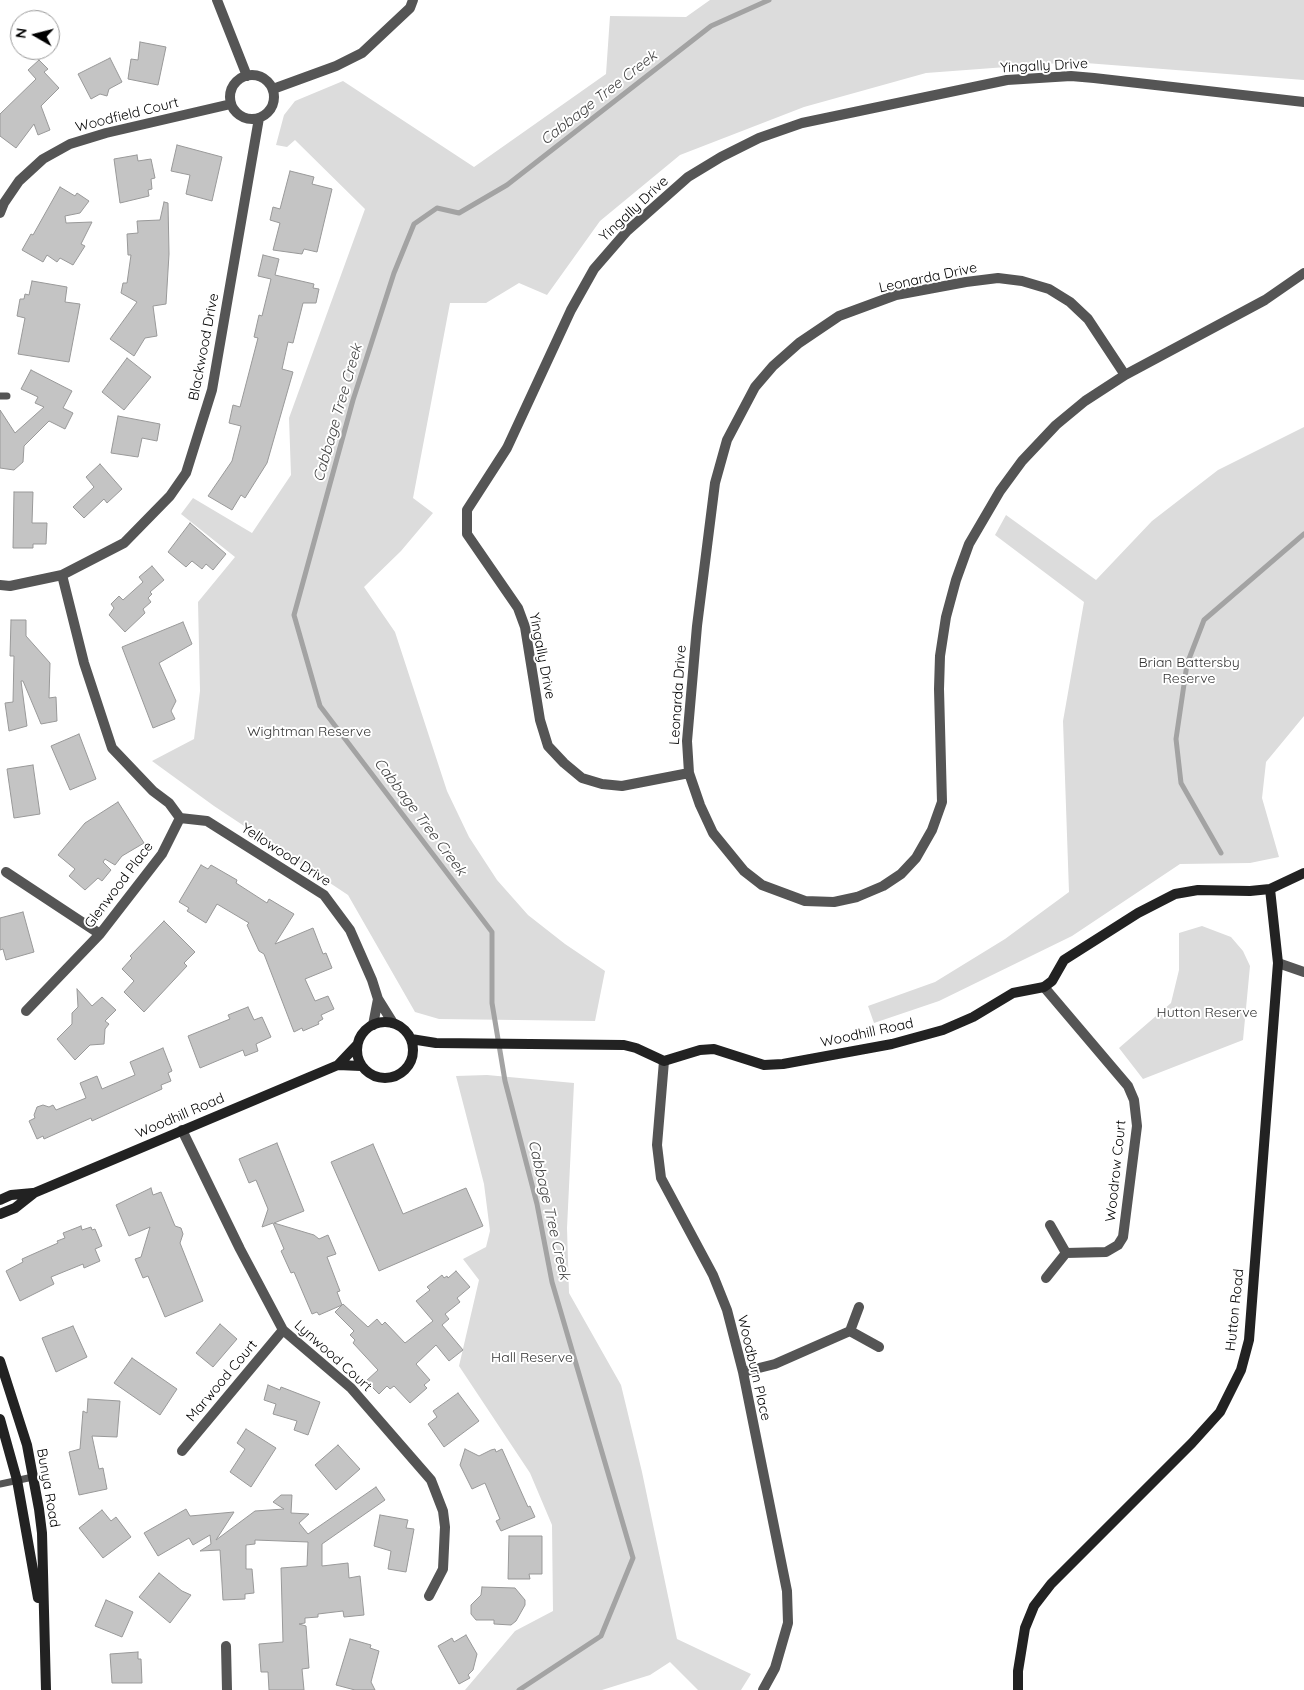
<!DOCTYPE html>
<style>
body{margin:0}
#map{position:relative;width:1304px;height:1690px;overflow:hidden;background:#fff;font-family:Quicksand,sans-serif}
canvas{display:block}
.north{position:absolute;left:10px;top:10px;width:50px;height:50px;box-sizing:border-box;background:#fff;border:1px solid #999;border-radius:50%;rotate:278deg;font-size:14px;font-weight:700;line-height:20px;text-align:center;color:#000}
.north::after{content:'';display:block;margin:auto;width:18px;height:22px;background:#000;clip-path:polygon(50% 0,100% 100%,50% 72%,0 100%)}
</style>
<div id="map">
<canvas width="1304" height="1690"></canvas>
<div class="north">N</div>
</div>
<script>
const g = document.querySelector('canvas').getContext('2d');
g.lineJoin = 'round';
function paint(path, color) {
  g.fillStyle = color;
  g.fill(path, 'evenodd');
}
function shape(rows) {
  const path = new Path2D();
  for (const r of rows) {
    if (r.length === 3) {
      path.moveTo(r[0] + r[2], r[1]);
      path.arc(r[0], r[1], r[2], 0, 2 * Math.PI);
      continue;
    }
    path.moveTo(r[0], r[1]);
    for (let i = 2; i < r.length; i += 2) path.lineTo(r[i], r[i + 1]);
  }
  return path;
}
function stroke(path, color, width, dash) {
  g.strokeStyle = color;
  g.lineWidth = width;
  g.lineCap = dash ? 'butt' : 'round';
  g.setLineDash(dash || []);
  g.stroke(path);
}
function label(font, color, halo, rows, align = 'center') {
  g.font = font + ' Quicksand,sans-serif';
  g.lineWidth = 4;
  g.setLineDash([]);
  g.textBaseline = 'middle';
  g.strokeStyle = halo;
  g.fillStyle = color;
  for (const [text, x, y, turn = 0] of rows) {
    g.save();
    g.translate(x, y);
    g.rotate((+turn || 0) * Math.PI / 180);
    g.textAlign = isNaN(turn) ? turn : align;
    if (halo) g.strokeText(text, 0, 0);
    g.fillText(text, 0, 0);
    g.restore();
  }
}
const green = shape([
 [710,0,1304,0,1304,80,1073,62,926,73,804,107,680,155,600,221,547,295,519,283,486,303,450,303,413,498,433,513,401,551,364,587,395,632,447,791,469,837,497,880,528,915,565,944,605,971,595,1021,439,1019,415,1012,348,895,214,806,152,761,194,739,200,691,198,602,235,557,181,514,193,498,252,533,291,475,289,418,365,209,295,140,287,147,276,145,284,115,295,101,343,81,474,167,606,74,610,16,686,17],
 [1304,427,1304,716,1266,762,1262,798,1279,857,1250,863,1180,864,1072,936,939,1001,874,1023,868,1006,935,982,1005,939,1069,892,1063,721,1084,602,995,535,1006,515,1096,580,1152,521,1218,470],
 [1202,926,1231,937,1243,951,1250,966,1243,1040,1143,1079,1119,1048,1171,1003,1179,970,1179,933],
 [487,1075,574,1083,567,1228,569,1293,621,1385,642,1472,677,1639,751,1674,741,1690,698,1690,670,1662,650,1675,602,1690,465,1690,515,1631,553,1611,552,1525,530,1473,459,1366,479,1280,463,1259,486,1247,490,1231,484,1184,456,1076]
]);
const stream = shape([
 [1221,853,1181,783,1176,739,1187,664,1204,620,1304,534],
 [519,1690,601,1636,633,1558,552,1282,537,1204,505,1081,492,1003,492,932,320,706,294,615,353,400,394,273,414,224,437,208,459,213,507,185,711,26,769,0]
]);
const building = shape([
 [140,42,166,47,158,85,128,79,131,59,138,60,140,42],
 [110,58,122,82,109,89,107,96,100,94,91,99,78,74,110,58],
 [39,60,48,69,44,72,59,88,41,106,50,130,38,135,34,124,16,148,0,136,0,114,36,79,28,70,39,60],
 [177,145,222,157,212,201,186,194,190,175,171,171,177,145],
 [137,155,138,161,151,159,155,178,151,179,152,189,148,190,149,196,120,203,114,159,137,155],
 [290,171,314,177,312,184,332,189,317,252,304,249,302,254,273,250,280,223,270,220,273,207,280,209,290,171],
 [60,187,75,196,77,193,89,201,80,213,65,216,66,223,92,222,81,244,85,246,73,265,60,258,57,262,47,255,43,262,22,250,31,234,33,235,60,187],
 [164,202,168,203,169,254,166,304,153,306,157,336,145,338,134,356,110,339,137,302,121,293,123,283,127,283,131,255,128,255,127,234,138,233,137,221,160,220,164,202],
 [263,255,279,259,275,275,314,284,313,288,319,289,316,303,303,303,293,343,288,342,282,369,293,372,267,463,245,498,241,495,232,510,208,496,232,461,241,426,229,423,233,405,240,407,258,338,254,337,259,315,262,316,271,279,258,276,263,255],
 [32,281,67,287,65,302,80,304,69,362,18,354,25,318,17,316,20,299,24,299,25,294,29,295,32,281],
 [127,358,151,377,124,410,102,392,127,358],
 [31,370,72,391,63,408,73,413,65,429,49,421,24,446,23,462,14,470,0,468,0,410,15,433,44,407,35,403,38,397,21,389,31,370],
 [118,416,160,424,157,441,142,438,138,457,111,453,118,416],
 [100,464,122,489,107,503,104,499,84,518,73,507,94,487,86,477,100,464],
 [14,492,33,492,32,523,47,523,46,544,33,544,33,548,13,548,14,492],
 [190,523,226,554,213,570,206,564,202,569,192,561,186,567,168,552,190,523],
 [152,566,164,580,150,592,152,594,148,598,151,602,143,609,145,613,125,632,109,615,114,608,111,604,119,596,123,600,143,582,139,577,152,566],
 [11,620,26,620,26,636,50,663,49,698,56,697,57,721,41,724,23,681,21,681,27,726,9,731,5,703,13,702,14,656,10,656,11,620],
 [183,622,192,644,159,663,176,701,171,711,175,719,153,728,122,647,183,622],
 [79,734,96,779,70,790,51,746,79,734],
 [33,765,40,814,14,818,7,769,33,765],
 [118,802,144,843,122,856,115,865,105,859,103,862,111,870,102,881,98,878,85,890,69,876,75,869,58,855,85,823,118,802],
 [201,865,208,869,211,865,237,880,236,883,267,903,269,899,294,914,275,944,313,928,323,954,326,953,332,968,305,979,315,1001,328,996,334,1009,321,1015,323,1019,318,1022,319,1024,303,1031,302,1028,294,1032,264,954,259,951,247,925,249,923,217,904,206,923,187,911,189,908,179,902,201,865],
 [23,912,34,952,6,960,3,949,0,950,0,918,23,912],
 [164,921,195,952,184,963,187,966,144,1012,124,992,134,981,122,969,132,958,130,956,164,921],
 [77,989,92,1006,102,997,116,1010,105,1021,109,1024,105,1029,104,1044,90,1045,75,1060,57,1039,72,1024,72,1013,78,1007,77,989],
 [248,1007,254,1020,262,1017,271,1037,256,1044,258,1051,245,1056,243,1050,200,1068,188,1036,230,1019,228,1015,248,1007],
 [163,1048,172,1071,168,1073,171,1081,161,1085,162,1089,92,1121,91,1118,44,1139,43,1136,37,1139,29,1121,35,1118,34,1115,37,1107,43,1105,49,1107,53,1105,56,1110,86,1098,80,1083,97,1076,102,1089,135,1075,130,1062,163,1048],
 [277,1143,304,1211,274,1223,314,1235,319,1239,328,1235,336,1254,327,1257,340,1291,337,1292,342,1305,319,1315,317,1312,312,1314,294,1272,291,1273,281,1251,284,1249,273,1223,262,1227,268,1209,256,1180,249,1183,239,1159,277,1143],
 [373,1144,403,1214,466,1188,483,1226,379,1271,331,1162,373,1144],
 [151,1188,153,1195,161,1192,175,1226,181,1228,183,1234,180,1243,203,1301,165,1317,148,1276,143,1278,135,1259,141,1257,150,1227,129,1236,116,1205,151,1188],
 [81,1226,82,1230,91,1227,92,1230,95,1229,102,1246,95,1249,100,1261,84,1268,83,1264,51,1277,54,1284,20,1301,6,1271,23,1262,22,1259,58,1243,57,1241,65,1238,63,1233,81,1226],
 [456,1271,470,1287,457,1298,460,1302,445,1314,449,1319,442,1325,463,1350,449,1361,436,1345,416,1364,430,1380,424,1385,427,1388,410,1403,394,1386,390,1389,387,1386,379,1394,366,1381,378,1370,353,1343,355,1340,350,1335,354,1331,335,1312,343,1304,368,1327,377,1319,382,1325,385,1322,405,1343,433,1321,416,1301,430,1290,427,1287,442,1275,444,1278,447,1276,448,1278,456,1271],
 [220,1324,237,1339,213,1367,196,1353,220,1324],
 [73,1326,87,1357,56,1372,42,1338,73,1326],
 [132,1358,177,1389,160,1415,114,1383,132,1358],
 [268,1385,280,1390,281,1387,320,1402,308,1435,294,1430,297,1421,273,1414,276,1404,264,1400,268,1385],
 [458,1393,479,1421,444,1447,428,1424,437,1417,433,1411,458,1393],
 [88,1399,120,1401,117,1437,92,1436,99,1469,103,1468,107,1489,79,1495,69,1452,80,1449,83,1411,87,1413,88,1399],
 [246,1429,276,1448,251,1487,230,1472,245,1449,237,1443,246,1429],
 [338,1445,360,1469,336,1490,315,1465,338,1445],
 [465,1449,479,1456,491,1450,495,1449,496,1452,502,1449,528,1507,530,1506,535,1517,501,1531,496,1521,500,1519,485,1483,472,1489,460,1465,465,1449],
 [376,1487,385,1500,322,1544,322,1566,348,1563,349,1578,360,1576,364,1615,344,1617,343,1611,318,1614,318,1617,305,1618,305,1623,299,1624,306,1626,309,1668,302,1669,304,1690,269,1690,268,1672,261,1672,259,1644,283,1642,281,1568,307,1566,308,1542,255,1540,255,1544,246,1545,246,1569,252,1569,254,1593,245,1594,245,1599,223,1600,220,1550,200,1551,211,1544,210,1535,193,1545,189,1538,158,1556,144,1533,186,1509,190,1516,234,1512,216,1540,255,1511,284,1509,273,1502,281,1495,292,1495,291,1513,309,1514,299,1523,308,1534,376,1487],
 [102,1510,111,1521,116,1517,131,1537,103,1558,79,1528,102,1510],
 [380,1515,408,1520,406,1528,414,1529,406,1572,388,1569,391,1551,374,1546,380,1515],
 [509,1536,542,1536,542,1574,529,1574,530,1579,508,1579,509,1536],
 [159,1573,182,1591,191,1595,170,1623,139,1597,159,1573],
 [482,1587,515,1588,525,1600,525,1605,516,1621,511,1625,494,1624,494,1620,476,1620,471,1614,471,1605,481,1595,482,1587],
 [106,1600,133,1612,122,1637,95,1626,106,1600],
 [466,1635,477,1654,473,1670,468,1675,470,1678,459,1684,438,1646,452,1638,454,1642,466,1635],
 [350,1639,371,1645,370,1648,379,1651,371,1682,375,1690,355,1690,336,1685,350,1639],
 [138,1652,138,1659,141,1659,142,1683,112,1683,110,1654,138,1652]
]);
const lane = shape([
 [0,396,7,396],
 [0,1484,33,1477]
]);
const street = shape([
 [217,0,247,76],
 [252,97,22],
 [273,89,336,66,362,53,410,8,413,0],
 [0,213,4,203,19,181,43,159,70,144,106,133,231,104],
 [1125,375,1088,319,1070,302,1049,289,1022,281,998,278,966,282,896,295,839,316,799,343,773,366,755,387,727,440,715,483,697,626,687,741,689,773,700,805,713,833,744,871,762,885,805,901,834,902,857,897,883,886,901,874,916,858,932,830,942,802,939,689,940,656,946,617,956,580,969,544,1000,491,1022,461,1056,425,1085,401,1125,375,1265,300,1304,273],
 [0,585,10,586,62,575,124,543,170,496,186,473,212,390,259,118],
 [689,773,622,786,602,784,582,778,564,763,548,746,540,720,525,627,518,608,467,534,467,510,507,448,571,310,594,269,627,231,688,177,721,157,759,138,802,123,1007,80,1071,76,1094,78,1304,102],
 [180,818,207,821,324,895,350,930,372,980,378,999,393,1023],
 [6,872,100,934],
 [1278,963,1304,972],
 [1044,987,1128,1086,1134,1100,1137,1126,1123,1237,1118,1245,1106,1252,1066,1253],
 [26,1011,100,934,162,854,180,818,169,803,153,791,112,748,84,663,62,575],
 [373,1025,378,999],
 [664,1061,657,1145,661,1178,713,1275,727,1310,743,1372,787,1591,788,1623,775,1668,763,1690],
 [182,1130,240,1249,283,1330,351,1388,431,1480,443,1511,445,1527,443,1569,429,1596],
 [1046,1278,1066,1253,1050,1225],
 [859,1307,850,1331,879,1347],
 [743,1372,775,1364,850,1331],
 [182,1451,283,1330],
 [226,1646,227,1690]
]);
const secondary = shape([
 [385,1050,28],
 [411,1039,436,1043,624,1045,636,1048,664,1061,700,1050,714,1049,764,1065,783,1064,892,1044,943,1030,973,1017,1013,993,1044,987,1052,981,1064,960,1138,913,1175,894,1198,890,1250,891,1270,889,1304,873],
 [338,1065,361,1066],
 [0,1200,11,1195,33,1193],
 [0,1214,15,1208,34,1193,338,1065,357,1045],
 [0,1361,27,1445,39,1509,42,1533,46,1690],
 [0,1419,17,1480,38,1598],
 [1018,1690,1018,1671,1025,1628,1034,1606,1051,1584,1192,1443,1220,1412,1241,1370,1249,1340,1278,963,1270,889]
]);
const streetNames = [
 ["Yingally Drive",1044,66,-3],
 ["Woodfield Court",127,115,-14],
 ["Yingally Drive",634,209,-43],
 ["Leonarda Drive",928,278,-12],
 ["Blackwood Drive",204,347,-79],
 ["Yingally Drive",542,656,79],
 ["Leonarda Drive",678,695,-86],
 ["Yellowood Drive",286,855,33],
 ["Glenwood Place",119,885,-53],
 ["Woodhill Road",867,1033,-12],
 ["Woodhill Road",180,1116,-23],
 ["Woodrow Court",1116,1171,-84],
 ["Hutton Road",1235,1310,-84],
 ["Lynwood Court",333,1356,42],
 ["Woodburn Place",754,1368,77],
 ["Marwood Court",222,1381,-50],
 ["Bunya Road",48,1488,80]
];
const parkNames = [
 ["Brian Battersby",1189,663],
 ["Reserve",1189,679],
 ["Wightman Reserve",309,732],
 ["Hutton Reserve",1207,1013],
 ["Hall Reserve",532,1358]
];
const waterNames = [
 ["Cabbage Tree Creek",599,98,-38],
 ["Cabbage Tree Creek",338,413,-74],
 ["Cabbage Tree Creek",420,817,53],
 ["Cabbage Tree Creek",549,1210,77]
];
paint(green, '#dcdcdc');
stroke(stream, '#a3a3a3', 5);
paint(building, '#c4c4c4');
stroke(building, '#999', 1);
stroke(lane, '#555', 7);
stroke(street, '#555', 10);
stroke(secondary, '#222', 10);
label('14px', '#000', '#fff', streetNames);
label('14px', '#333', '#fff', parkNames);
label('italic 15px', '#444', '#fff', waterNames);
</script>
